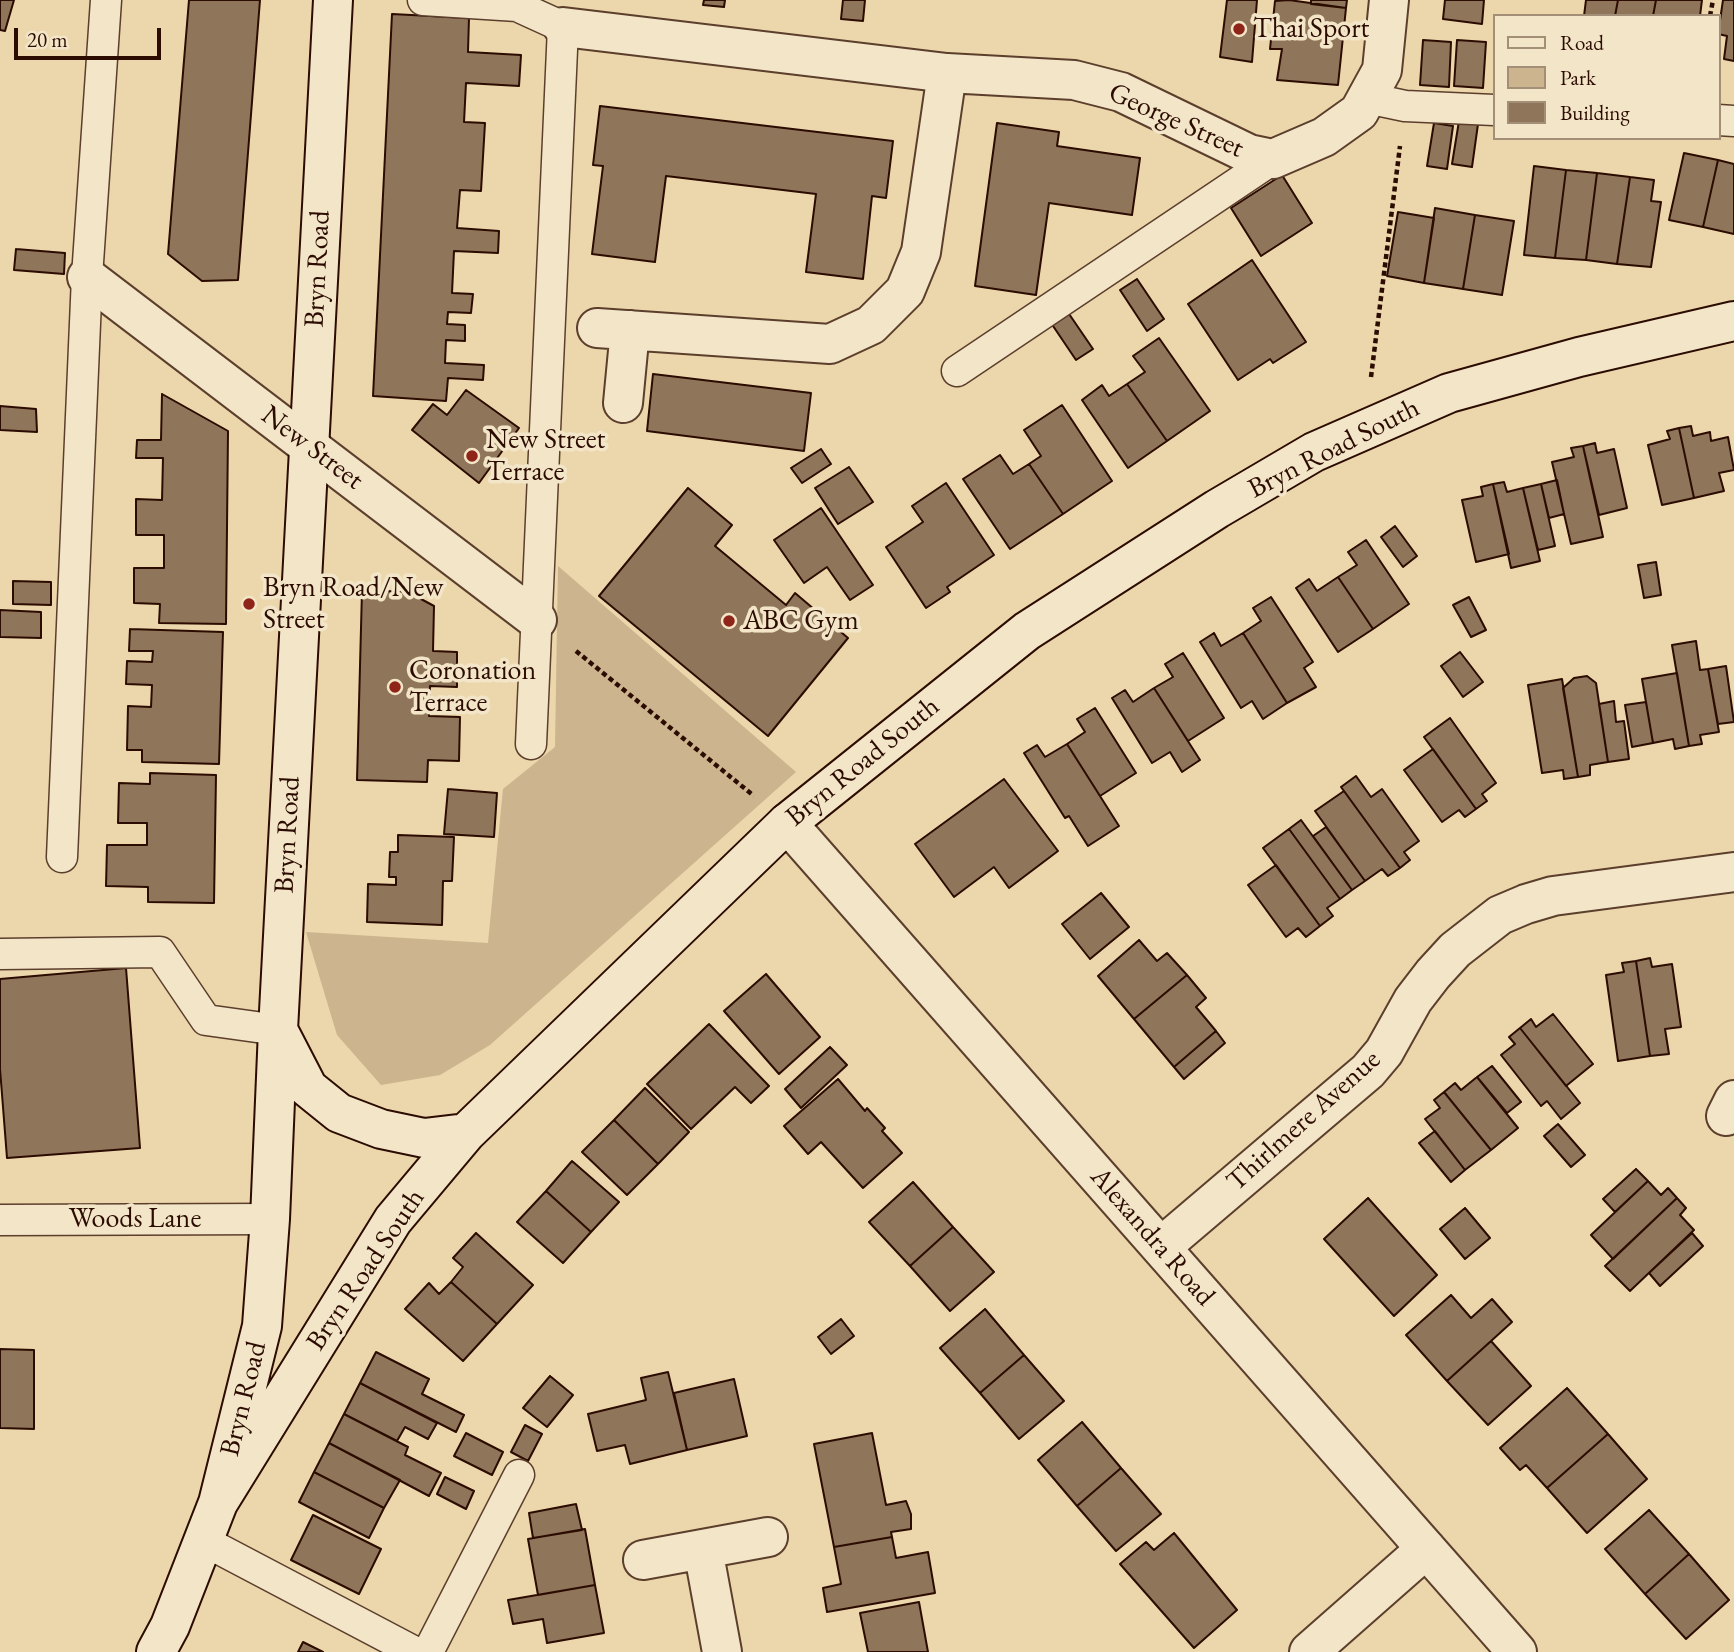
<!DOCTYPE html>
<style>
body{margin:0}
#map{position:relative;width:1734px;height:1652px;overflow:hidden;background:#ebd7ab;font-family:"EB Garamond",serif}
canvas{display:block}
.legend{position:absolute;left:1493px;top:14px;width:228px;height:126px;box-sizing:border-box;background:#f2e5c8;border:2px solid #a38e78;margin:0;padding:9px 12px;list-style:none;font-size:21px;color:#2c0b01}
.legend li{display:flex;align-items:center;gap:14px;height:35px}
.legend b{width:35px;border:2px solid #a38e78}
.scale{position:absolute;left:14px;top:28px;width:147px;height:32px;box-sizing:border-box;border:4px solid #2c0b01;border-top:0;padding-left:9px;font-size:21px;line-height:24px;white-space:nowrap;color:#2c0b01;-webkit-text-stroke:5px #f2e5c8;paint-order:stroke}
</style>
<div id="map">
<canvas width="1734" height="1652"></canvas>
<ul class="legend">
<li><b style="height:9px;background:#f2e5c8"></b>Road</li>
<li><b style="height:19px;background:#cbb48e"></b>Park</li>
<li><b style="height:19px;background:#8f7559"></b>Building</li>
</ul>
<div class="scale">20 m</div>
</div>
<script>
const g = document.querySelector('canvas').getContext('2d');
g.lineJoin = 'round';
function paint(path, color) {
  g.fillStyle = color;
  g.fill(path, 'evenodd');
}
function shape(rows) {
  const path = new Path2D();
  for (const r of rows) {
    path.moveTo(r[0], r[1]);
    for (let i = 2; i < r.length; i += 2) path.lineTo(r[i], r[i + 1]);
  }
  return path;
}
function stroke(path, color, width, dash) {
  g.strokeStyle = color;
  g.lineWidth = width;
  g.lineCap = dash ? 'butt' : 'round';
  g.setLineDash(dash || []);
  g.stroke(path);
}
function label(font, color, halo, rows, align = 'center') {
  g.font = font + ' "EB Garamond",serif';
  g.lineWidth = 7;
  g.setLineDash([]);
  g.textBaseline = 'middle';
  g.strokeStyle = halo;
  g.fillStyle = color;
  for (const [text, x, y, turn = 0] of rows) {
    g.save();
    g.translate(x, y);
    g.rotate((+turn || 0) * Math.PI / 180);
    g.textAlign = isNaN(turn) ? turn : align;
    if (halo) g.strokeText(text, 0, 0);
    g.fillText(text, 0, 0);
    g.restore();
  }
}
const green = shape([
 [558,566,796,772,490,1045,440,1075,381,1085,337,1035,306,932,488,943,503,789,555,747]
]);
const building = shape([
 [0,0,14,0,5,31,0,30,0,0],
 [189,0,260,0,238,280,202,281,168,254,189,0],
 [704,0,725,0,724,7,703,5,704,0],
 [843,0,865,0,863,21,841,19,843,0],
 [1227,0,1257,0,1252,62,1220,57,1227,0],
 [1289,0,1346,8,1338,85,1277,80,1282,49,1270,49,1275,1,1289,0],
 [1311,0,1347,0,1346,8,1311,4,1311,0],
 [1445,0,1484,0,1482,24,1443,19,1445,0],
 [1586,0,1618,0,1615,16,1584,16,1586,0],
 [1618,0,1656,0,1653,16,1615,16,1618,0],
 [1656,0,1702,0,1700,16,1653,16,1656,0],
 [1723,0,1734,0,1734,61,1724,59,1727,36,1718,34,1723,0],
 [392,14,469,18,468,52,521,55,519,86,466,83,464,122,485,123,481,191,460,190,457,228,499,231,498,253,454,251,452,293,473,294,471,313,448,312,447,324,465,325,465,341,446,340,445,363,484,365,483,380,448,378,446,401,373,396,392,14],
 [1423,40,1451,42,1449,87,1420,85,1423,40],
 [1457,40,1486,42,1483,88,1454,86,1457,40],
 [600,106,893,141,886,198,872,196,863,279,806,272,816,194,666,176,655,262,592,254,603,166,593,165,600,106],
 [1459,121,1478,124,1472,167,1452,164,1459,121],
 [997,123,1059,132,1057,146,1140,158,1132,215,1049,203,1036,295,975,286,997,123],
 [1434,123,1453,126,1447,169,1427,166,1434,123],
 [1684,153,1718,160,1703,227,1669,220,1684,153],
 [1718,160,1734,164,1734,234,1703,227,1718,160],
 [1534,166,1566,170,1555,258,1524,255,1534,166],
 [1566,170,1597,173,1586,260,1555,258,1566,170],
 [1597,173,1630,177,1617,264,1586,260,1597,173],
 [1282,175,1312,223,1261,256,1231,208,1282,175],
 [1630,177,1654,180,1651,201,1661,202,1651,267,1617,264,1630,177],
 [1435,208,1475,215,1463,289,1424,283,1435,208],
 [1398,212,1434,218,1424,283,1387,276,1398,212],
 [1475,215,1514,221,1502,295,1463,289,1475,215],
 [16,249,65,253,64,274,14,270,16,249],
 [1252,260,1306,342,1273,363,1270,359,1238,380,1188,304,1252,260],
 [1137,279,1164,319,1147,331,1120,290,1137,279],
 [1065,308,1093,349,1076,360,1049,320,1065,308],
 [1159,338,1210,411,1167,441,1127,384,1145,372,1133,356,1159,338],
 [653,374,811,393,804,451,647,431,653,374],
 [1127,384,1167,441,1128,468,1082,400,1102,385,1109,396,1127,384],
 [466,390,519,428,479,483,412,430,433,404,447,415,466,390],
 [162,394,228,431,226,624,159,623,160,604,134,603,134,568,164,568,164,535,136,535,136,499,162,500,163,458,136,458,137,440,161,440,162,394],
 [1062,405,1112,481,1063,514,1029,464,1041,456,1024,430,1062,405],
 [0,406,36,409,37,432,0,430,0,406],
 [1691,426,1693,436,1710,432,1711,441,1728,437,1734,470,1719,473,1724,491,1694,498,1679,428,1691,426],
 [1679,428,1694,498,1662,505,1648,445,1670,439,1667,431,1679,428],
 [1595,443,1597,453,1614,449,1627,508,1599,515,1583,446,1595,443],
 [1583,446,1603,537,1571,544,1552,462,1574,457,1571,448,1583,446],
 [821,449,831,464,802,483,791,468,821,449],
 [1000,455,1013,474,1029,464,1063,514,1010,549,963,479,1000,455],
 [849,467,873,502,838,524,815,488,849,467],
 [1557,480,1564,514,1549,518,1541,484,1557,480],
 [1504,482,1507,492,1523,488,1540,561,1511,568,1493,484,1504,482],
 [946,483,994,555,947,587,950,592,926,608,886,547,923,522,912,506,946,483],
 [1493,484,1509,554,1476,562,1462,500,1483,496,1481,487,1493,484],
 [1541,484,1555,546,1538,550,1523,488,1541,484],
 [688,488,732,525,715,546,786,605,795,593,848,638,768,736,599,596,688,488],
 [821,508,873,585,850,600,827,567,804,583,774,540,821,508],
 [1395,526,1417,556,1403,567,1381,537,1395,526],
 [1366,540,1409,604,1373,629,1338,577,1357,565,1348,552,1366,540],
 [1656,562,1661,595,1644,598,1638,565,1656,562],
 [1338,577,1373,629,1338,652,1296,588,1309,579,1317,591,1338,577],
 [13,581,51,582,51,605,13,604,13,581],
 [362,590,408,592,434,606,433,651,457,652,457,687,430,686,429,716,460,717,459,761,428,760,427,782,357,780,362,590],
 [1271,597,1313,662,1304,668,1316,687,1287,703,1243,633,1261,621,1253,608,1271,597],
 [1469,597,1486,630,1471,637,1453,605,1469,597],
 [0,610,41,612,41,638,0,637,0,610],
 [130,629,223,632,219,764,142,762,142,750,127,750,128,706,151,707,152,685,126,684,127,661,152,662,153,651,129,651,130,629],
 [1214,633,1221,646,1243,633,1287,703,1263,719,1252,701,1241,708,1200,642,1214,633],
 [1696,641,1700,670,1708,669,1719,732,1700,735,1702,744,1689,746,1672,645,1696,641],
 [1460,652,1483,682,1463,697,1441,666,1460,652],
 [1183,653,1224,718,1188,741,1154,688,1173,677,1165,664,1183,653],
 [1726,666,1734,722,1718,724,1708,669,1726,666],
 [1677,673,1689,746,1675,749,1673,739,1653,743,1642,679,1677,673],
 [1587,676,1596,683,1608,762,1590,765,1590,775,1578,777,1563,688,1574,678,1587,676],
 [1562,679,1578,777,1564,779,1563,770,1542,773,1528,685,1562,679],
 [1154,688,1200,760,1182,772,1170,752,1152,763,1112,698,1125,690,1133,702,1154,688],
 [1614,701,1616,722,1624,721,1629,759,1608,762,1599,704,1614,701],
 [1646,702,1653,743,1632,747,1625,705,1646,702],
 [1095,708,1136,773,1100,796,1067,744,1085,732,1077,719,1095,708],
 [1450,718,1496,783,1482,794,1487,801,1476,809,1424,737,1450,718],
 [1067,744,1119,826,1088,846,1069,816,1065,818,1024,753,1037,745,1045,757,1067,744],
 [1433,749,1476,809,1465,817,1459,810,1442,822,1404,770,1433,749],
 [150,773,216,775,214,903,148,902,148,887,106,886,107,845,147,845,147,823,118,823,119,783,150,784,150,773],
 [1356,776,1371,797,1382,789,1419,841,1404,852,1410,860,1400,868,1341,787,1356,776],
 [1004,779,1058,851,1009,888,994,867,954,897,915,844,1004,779],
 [448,789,497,793,494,837,444,834,448,789],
 [1344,791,1400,868,1388,876,1382,869,1365,881,1315,811,1344,791],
 [1301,820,1352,890,1340,899,1289,829,1301,820],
 [1326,827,1365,881,1352,890,1313,836,1326,827],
 [1289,829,1340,899,1327,908,1333,916,1320,926,1263,848,1289,829],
 [398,835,454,837,452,881,443,881,442,925,367,922,368,884,396,885,396,877,389,877,390,852,398,852,398,835],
 [1276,865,1320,926,1306,937,1298,928,1286,937,1248,885,1276,865],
 [1101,893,1129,927,1090,959,1062,924,1101,893],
 [1139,940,1157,961,1167,953,1187,975,1134,1019,1098,976,1139,940],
 [1650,958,1652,967,1672,964,1681,1027,1665,1029,1669,1054,1650,1056,1636,961,1650,958],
 [1636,961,1650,1056,1618,1061,1606,975,1624,972,1622,963,1636,961],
 [126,968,140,1148,7,1158,0,1069,0,979,126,968],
 [766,974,820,1037,779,1074,724,1011,766,974],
 [1187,975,1206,998,1196,1007,1216,1031,1174,1067,1134,1019,1187,975],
 [1553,1014,1593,1064,1566,1086,1520,1028,1531,1019,1536,1027,1553,1014],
 [709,1024,769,1086,751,1103,735,1087,691,1129,647,1084,709,1024],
 [1520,1028,1580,1103,1561,1119,1547,1101,1541,1106,1501,1055,1515,1044,1509,1037,1520,1028],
 [1216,1031,1225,1043,1184,1079,1174,1067,1216,1031],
 [830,1047,847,1065,801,1108,785,1089,830,1047],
 [1492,1066,1521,1102,1507,1113,1477,1077,1492,1066],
 [1477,1077,1518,1128,1491,1150,1444,1092,1455,1083,1461,1090,1477,1077],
 [838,1079,865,1111,867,1108,885,1128,882,1131,902,1153,863,1188,821,1142,808,1154,784,1126,838,1079],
 [645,1088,689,1132,658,1164,614,1120,645,1088],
 [1444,1092,1491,1150,1465,1170,1425,1119,1440,1108,1434,1100,1444,1092],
 [614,1120,658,1164,627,1195,582,1152,614,1120],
 [1558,1124,1585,1155,1571,1167,1544,1136,1558,1124],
 [1435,1131,1465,1170,1451,1182,1419,1143,1435,1131],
 [572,1161,619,1202,591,1232,546,1191,572,1161],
 [1636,1169,1648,1181,1615,1212,1603,1199,1636,1169],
 [1648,1181,1661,1195,1668,1188,1677,1198,1613,1259,1591,1235,1648,1181],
 [913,1182,953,1227,910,1266,869,1222,913,1182],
 [546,1191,591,1232,563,1263,517,1222,546,1191],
 [1368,1198,1437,1275,1394,1316,1324,1239,1368,1198],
 [1677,1198,1686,1208,1680,1215,1694,1230,1630,1291,1605,1266,1677,1198],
 [1465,1208,1490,1238,1465,1259,1440,1229,1465,1208],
 [953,1227,994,1272,950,1311,910,1266,953,1227],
 [476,1233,533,1285,497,1324,451,1282,463,1267,453,1258,476,1233],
 [1692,1233,1703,1246,1660,1286,1649,1273,1692,1233],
 [451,1282,497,1324,463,1361,405,1309,429,1283,439,1294,451,1282],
 [1451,1295,1471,1318,1492,1299,1512,1322,1447,1381,1406,1335,1451,1295],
 [985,1309,1024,1355,980,1393,940,1348,985,1309],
 [841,1319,854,1336,831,1354,818,1337,841,1319],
 [1491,1341,1531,1386,1488,1425,1447,1381,1491,1341],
 [0,1349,34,1350,34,1429,0,1428,0,1349],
 [376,1352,429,1379,422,1394,464,1415,456,1432,360,1383,376,1352],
 [1024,1355,1064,1401,1019,1439,980,1393,1024,1355],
 [668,1372,687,1450,630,1464,625,1445,597,1451,588,1414,646,1400,641,1378,668,1372],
 [550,1376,573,1395,547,1427,523,1408,550,1376],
 [734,1379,747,1436,687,1450,674,1393,734,1379],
 [360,1383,437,1423,428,1439,405,1427,397,1441,344,1414,360,1383],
 [1567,1388,1608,1434,1547,1488,1526,1465,1520,1470,1500,1448,1567,1388],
 [344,1414,408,1447,405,1455,441,1473,429,1496,329,1443,344,1414],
 [1082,1422,1121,1468,1077,1506,1038,1460,1082,1422],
 [525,1425,542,1434,528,1461,511,1452,525,1425],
 [466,1433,503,1452,492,1475,454,1456,466,1433],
 [872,1433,886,1505,906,1501,911,1514,911,1529,891,1532,892,1537,834,1547,814,1444,872,1433],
 [1608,1434,1647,1479,1587,1533,1547,1488,1608,1434],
 [329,1443,400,1480,384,1508,314,1472,329,1443],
 [1121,1468,1161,1514,1116,1551,1077,1506,1121,1468],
 [314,1472,384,1508,369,1538,299,1502,314,1472],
 [445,1477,474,1491,466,1509,437,1494,445,1477],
 [576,1504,582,1530,533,1538,529,1513,576,1504],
 [1649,1510,1689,1554,1645,1594,1605,1549,1649,1510],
 [313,1515,381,1549,359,1594,291,1560,313,1515],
 [585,1529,595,1585,538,1595,528,1539,585,1529],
 [1174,1533,1237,1610,1194,1648,1120,1564,1146,1542,1154,1550,1174,1533],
 [892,1537,896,1558,928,1552,935,1593,827,1612,823,1588,841,1584,834,1547,892,1537],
 [1689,1554,1729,1600,1686,1639,1645,1594,1689,1554],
 [595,1585,604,1633,547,1643,543,1619,513,1624,508,1600,595,1585],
 [919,1602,928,1652,868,1652,860,1613,919,1602],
 [303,1642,323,1652,298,1652,303,1642]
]);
const path = shape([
 [1710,16,1713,0],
 [1371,377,1400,146],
 [576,651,754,796]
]);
const service = shape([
 [423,0,517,6,563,27,531,744],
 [1367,98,1405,106,1494,110],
 [1718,120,1734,121],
 [957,371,1273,159],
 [62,857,87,277,106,0],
 [0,954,160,952,206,1020,278,1030],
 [0,1220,270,1219],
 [204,1541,415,1652],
 [428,1652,519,1475]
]);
const minor = shape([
 [563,27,947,73],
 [87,277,537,620],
 [597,328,830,344,871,325,905,291,921,252,947,73,1074,80,1121,92,1249,154,1273,159,1324,137,1359,112,1382,70,1389,0],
 [623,403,630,330],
 [1726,1116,1734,1100],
 [1161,1247,1368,1071,1384,1052,1413,1000,1433,974,1455,950,1500,915,1526,904,1553,896,1734,872],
 [703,1549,722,1652],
 [643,1560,768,1537],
 [1309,1652,1426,1549]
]);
const tertiary = shape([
 [787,823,1517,1652]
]);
const secondary = shape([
 [278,1030,308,1088,339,1113,381,1129,424,1138,466,1133],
 [218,1503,393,1220,466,1133,787,823,1027,631,1217,509,1314,452,1449,393,1579,357,1734,321],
 [156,1652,170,1626,218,1503,262,1326,270,1219,278,1030,333,0]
]);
const markers = [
 [1239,29,7,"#8f2418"],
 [472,456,7,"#8f2418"],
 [249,604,7,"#8f2418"],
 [729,621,7,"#8f2418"],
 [395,687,7,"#8f2418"]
];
const poiNames = [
 ["Thai Sport",1253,29],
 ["New Street",486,440],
 ["Terrace",486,472],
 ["Bryn Road/New",263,588],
 ["Street",263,620],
 ["ABC Gym",743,621],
 ["Coronation",409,671],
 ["Terrace",409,703]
];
const streetNames = [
 ["George Street",1176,121,24],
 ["Bryn Road",318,269,-87],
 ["New Street",312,448,37],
 ["Bryn Road South",1334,449,-27],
 ["Bryn Road South",863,762,-39],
 ["Bryn Road",288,835,-87],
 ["Thirlmere Avenue",1304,1121,-42],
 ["Woods Lane",135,1219],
 ["Alexandra Road",1152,1237,49],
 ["Bryn Road South",366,1270,-56],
 ["Bryn Road",244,1399,-76]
];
paint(green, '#cbb48e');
paint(building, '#8f7559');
stroke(building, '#2c0b01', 2);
stroke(service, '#5c3e2c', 33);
stroke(minor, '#5c3e2c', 42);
stroke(tertiary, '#5c3e2c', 42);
stroke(secondary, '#2c0b01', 42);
stroke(path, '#2c0b01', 4.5, [5, 3.5]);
stroke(service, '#f2e5c8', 30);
stroke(minor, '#f2e5c8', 38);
stroke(tertiary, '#f2e5c8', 38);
stroke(secondary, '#f2e5c8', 38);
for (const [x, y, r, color] of markers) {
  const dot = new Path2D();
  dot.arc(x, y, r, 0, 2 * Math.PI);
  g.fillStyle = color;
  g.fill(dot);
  stroke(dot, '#f2e5c8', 2.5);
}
label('28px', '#2c0b01', '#f2e5c8', poiNames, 'left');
label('28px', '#2c0b01', '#f2e5c8', streetNames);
</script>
